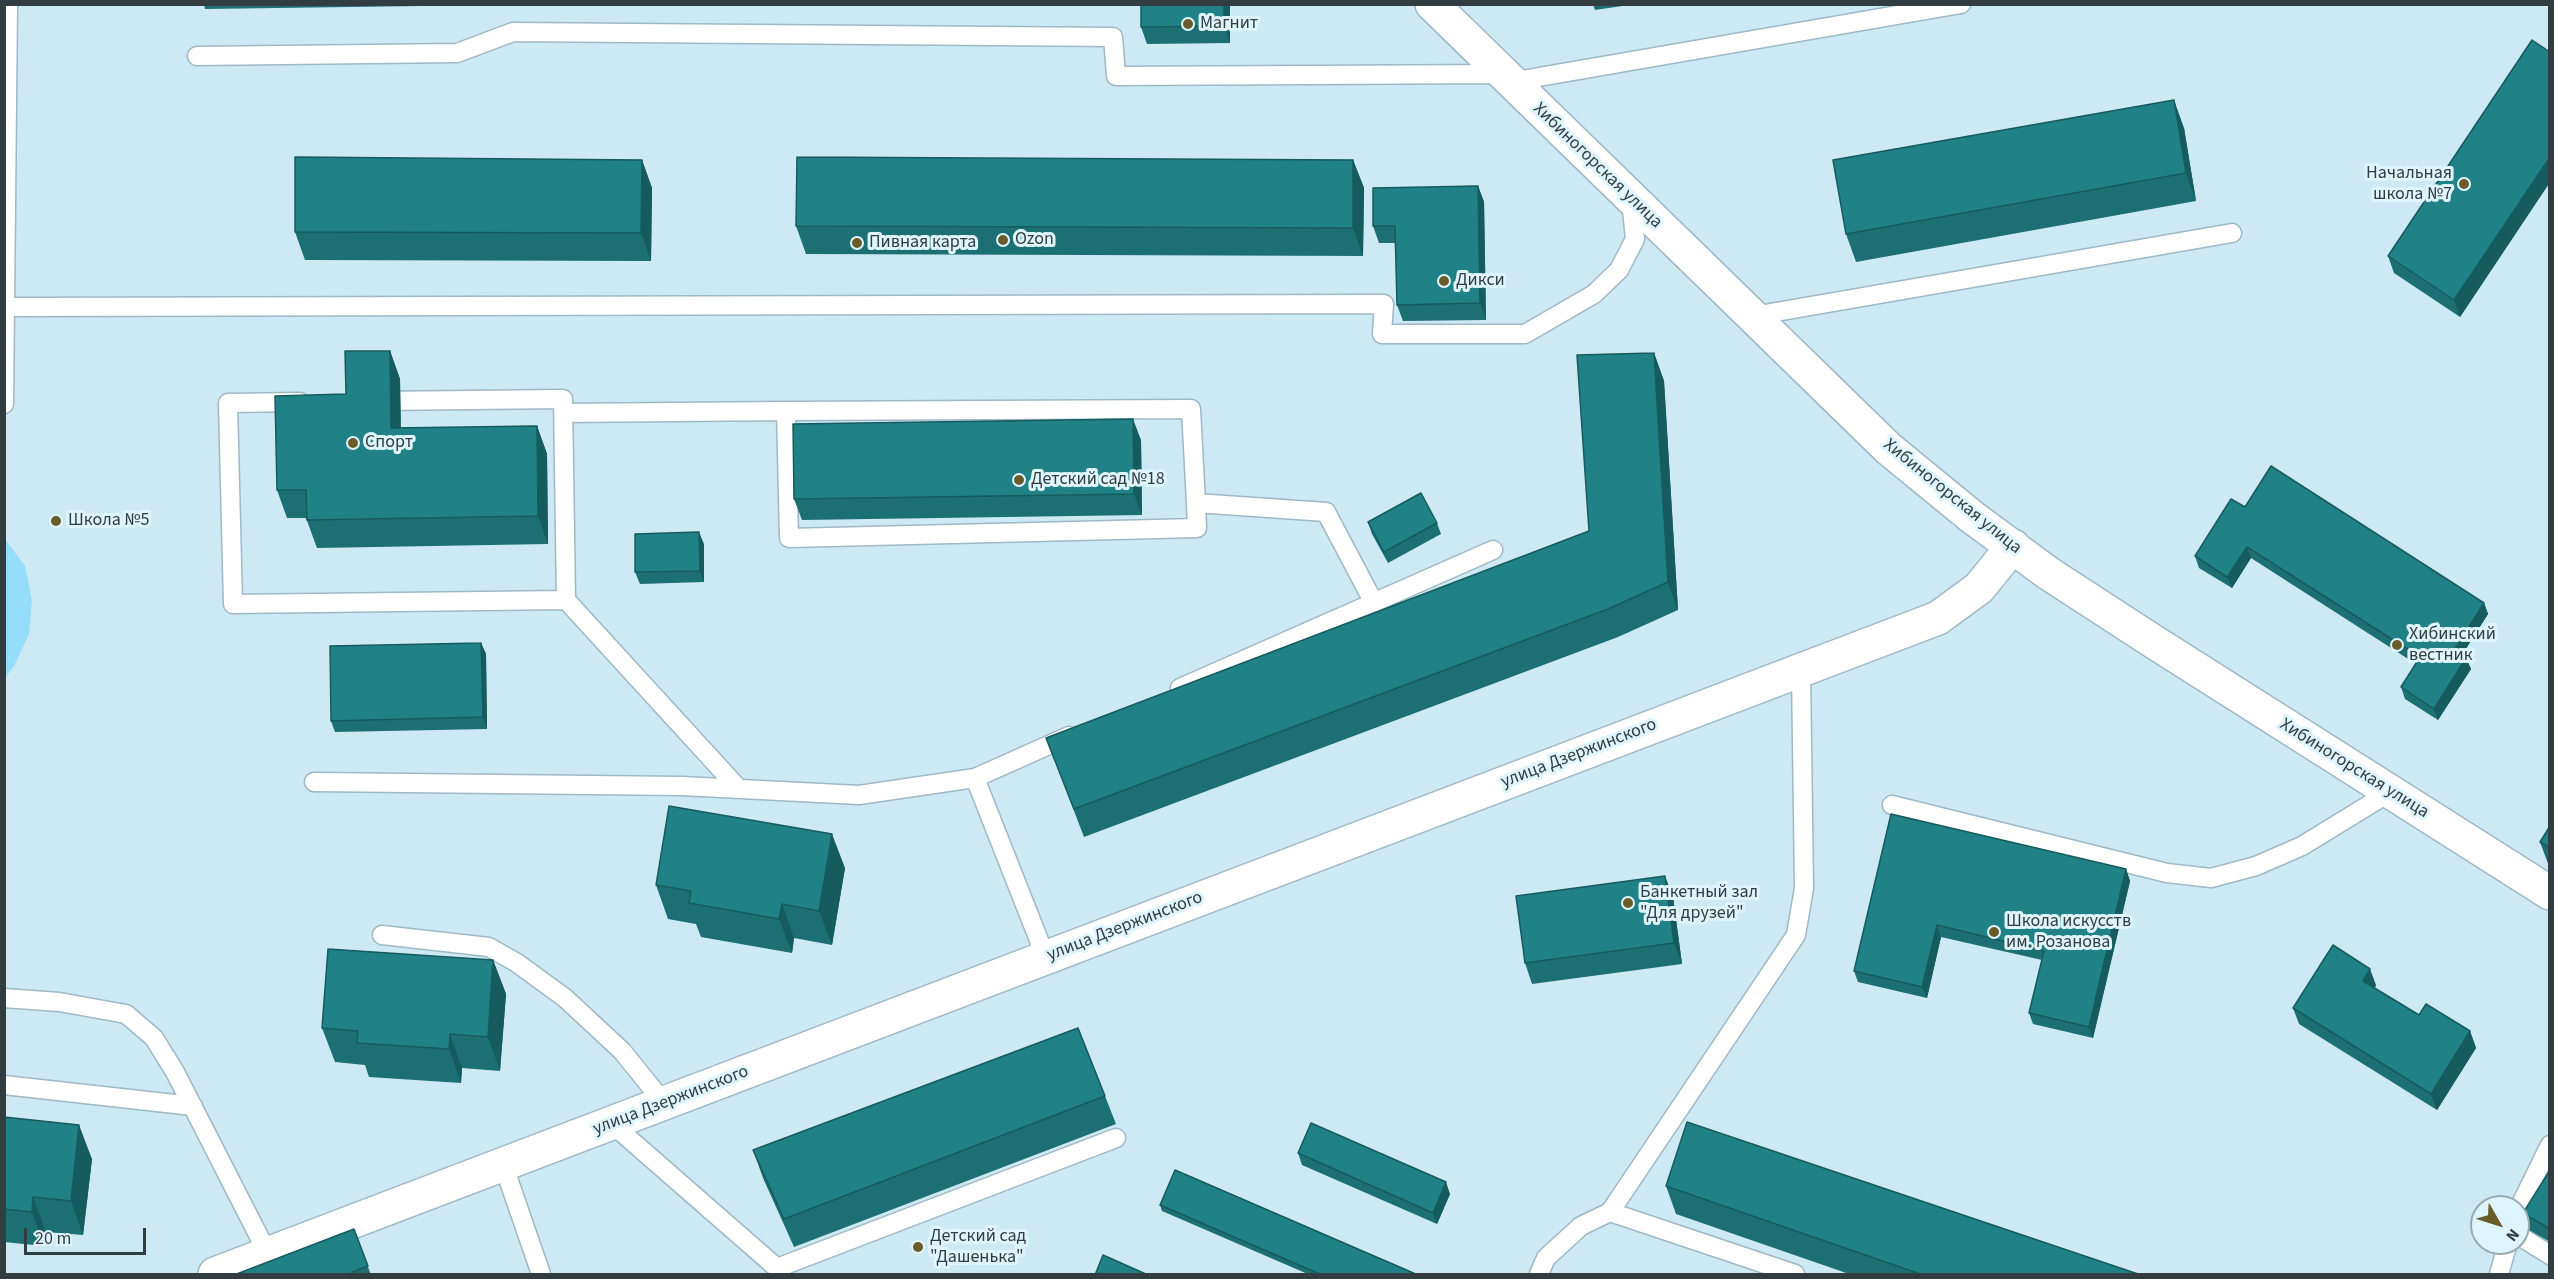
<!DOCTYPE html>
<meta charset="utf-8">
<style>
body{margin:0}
#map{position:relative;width:2554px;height:1279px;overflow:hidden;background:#cde9f4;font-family:"Source Sans 3",sans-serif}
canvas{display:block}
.frame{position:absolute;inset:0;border:6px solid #323d41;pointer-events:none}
.north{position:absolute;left:2470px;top:1195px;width:60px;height:60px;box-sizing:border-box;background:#dff5fe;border:2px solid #9aabb2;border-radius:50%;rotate:129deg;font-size:16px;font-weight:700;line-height:24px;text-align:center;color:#323d41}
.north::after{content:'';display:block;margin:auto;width:21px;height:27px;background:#6a5c29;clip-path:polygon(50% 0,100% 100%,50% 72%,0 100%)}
.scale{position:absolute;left:24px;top:1228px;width:122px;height:27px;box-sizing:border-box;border:3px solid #323d41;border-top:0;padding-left:8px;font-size:18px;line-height:21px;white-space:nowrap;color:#323d41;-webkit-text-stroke:4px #dff5fe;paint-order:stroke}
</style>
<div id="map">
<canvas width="2554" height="1279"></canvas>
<div class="frame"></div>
<div class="north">N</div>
<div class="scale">20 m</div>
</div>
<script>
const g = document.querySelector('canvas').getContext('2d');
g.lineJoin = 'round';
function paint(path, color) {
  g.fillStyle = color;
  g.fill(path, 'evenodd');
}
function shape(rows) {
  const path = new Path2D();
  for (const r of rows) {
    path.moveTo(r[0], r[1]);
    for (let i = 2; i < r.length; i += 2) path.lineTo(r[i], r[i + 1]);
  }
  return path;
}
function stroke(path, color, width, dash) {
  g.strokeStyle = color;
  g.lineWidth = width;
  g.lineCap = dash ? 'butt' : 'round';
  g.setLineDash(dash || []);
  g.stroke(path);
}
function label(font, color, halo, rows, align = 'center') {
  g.font = font + ' "Source Sans 3",sans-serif';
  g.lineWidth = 6;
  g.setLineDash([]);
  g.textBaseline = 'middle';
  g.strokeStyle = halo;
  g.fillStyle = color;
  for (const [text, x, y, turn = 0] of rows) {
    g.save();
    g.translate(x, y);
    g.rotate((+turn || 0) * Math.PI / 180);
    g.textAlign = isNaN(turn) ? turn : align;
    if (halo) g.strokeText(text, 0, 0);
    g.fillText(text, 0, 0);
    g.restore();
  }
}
const green = shape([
 [5,539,25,566,32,600,29,634,14,666,5,678]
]);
const lane = shape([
 [197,56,457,53,513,32,1113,37,1116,76,1502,74],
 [1510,82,1961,4],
 [6,307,1384,304,1382,334,1525,334,1594,294,1619,270,1635,239,1631,200],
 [1753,316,2232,233],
 [378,401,563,399,566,600],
 [300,402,228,403,233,604,566,600,739,789],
 [4,404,8,4],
 [564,413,786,411],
 [1196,503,1191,409,786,411,789,538,1197,528,1196,503,1326,512,1374,603],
 [1180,688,1493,550],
 [975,778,1069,736],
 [314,782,682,786,859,795,975,778,1046,958],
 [1892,805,2167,873,2211,878,2256,866,2302,846,2390,792],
 [382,935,489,947,517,963,565,998,622,1051,664,1103],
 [4,998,59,1002,126,1014,154,1038,175,1072,268,1254],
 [4,1085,193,1106],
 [611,1123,777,1268,1116,1138],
 [503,1164,541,1274],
 [2518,1210,2550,1145],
 [1610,1212,1796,935,1804,888,1801,670],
 [2518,1235,2550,1255],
 [1539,1274,1546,1258,1581,1226,1610,1212,1795,1274],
 [2499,1274,2508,1243]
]);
const street = shape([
 [1432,4,1889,449,1972,517,2048,573,2151,640,2550,893],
 [215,1274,1938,618,1979,588,2013,546]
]);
const wall = shape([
 [204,4,421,4,421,6,205,9],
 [1230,4,1230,43,1147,44,1141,27],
 [1593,4,1636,4,1595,10],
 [2550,52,2550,182,2460,317,2394,273,2388,256],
 [2184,128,2196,201,1856,262,1846,234],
 [642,160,652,188,651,261,305,260,295,232],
 [1353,160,1364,188,1363,256,806,254,796,226],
 [1478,186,1484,202,1486,320,1403,321,1397,305,1396,243,1379,243,1373,226],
 [390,351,400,379,401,428,537,426,547,454,548,544,317,548,306,518,287,518,277,490,346,394],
 [1654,353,1664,381,1678,610,1618,637,1084,837,1046,738,1589,531],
 [1141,440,1142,515,802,520,794,499],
 [2245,507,2484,603,2488,614,2462,655,2466,658,2471,669,2438,720,2405,699,2401,687,2416,664,2251,558,2232,588,2199,568,2195,556],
 [1368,522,1437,523,1441,534,1388,563,1372,534],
 [704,544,704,582,640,584,635,572],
 [481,643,486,654,487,729,335,732,331,721],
 [1891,814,2126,869,2130,881,2093,1038,2033,1024,2029,1013,2042,960,1941,937,1927,998,1858,982,1854,971],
 [2550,826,2550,869,2540,842],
 [845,868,832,945,794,938,792,953,701,937,696,924,668,919,656,885],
 [1673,897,1682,964,1532,984,1525,963],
 [493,960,506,994,500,1071,462,1068,461,1083,369,1077,365,1065,335,1062,322,1028],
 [2376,985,2375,988,2419,1015,2470,1031,2476,1048,2437,1110,2299,1024,2293,1008],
 [1105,1096,1116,1124,794,1247,763,1178,753,1150],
 [4,1117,92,1159,83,1235,46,1232,44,1246,4,1242],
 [1298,1153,1450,1194,1437,1224,1302,1165],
 [2550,1170,2550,1242,2529,1230,2523,1213],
 [1666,1186,2141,1275,1852,1275,1676,1214],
 [1160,1205,1418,1275,1310,1275,1162,1211],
 [354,1229,371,1275,234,1275]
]);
const shadedWall = shape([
 [1224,4,1230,4,1230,43,1224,26],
 [2174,100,2184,128,2196,201,2186,173],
 [2550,157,2550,182,2460,317,2454,300],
 [642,160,652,188,651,261,641,233],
 [1353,160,1364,188,1363,256,1353,228],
 [1478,186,1484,202,1486,320,1480,303],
 [390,351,400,379,401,456,391,428],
 [1654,353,1664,381,1678,610,1668,582],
 [1133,419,1141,440,1142,515,1134,494],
 [537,426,547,454,548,544,538,516],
 [699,532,704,544,704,582,700,571],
 [2247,547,2251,558,2232,588,2227,577],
 [2484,603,2488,614,2458,661,2454,650],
 [481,643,486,654,487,729,483,717],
 [2466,658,2471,669,2438,720,2434,709],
 [832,834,845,868,832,945,819,911],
 [2126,869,2130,881,2093,1038,2089,1027],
 [1665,876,1673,897,1682,964,1674,943],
 [782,904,794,938,792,953,779,919],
 [1937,925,1941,937,1927,998,1922,987],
 [493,960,506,994,500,1071,488,1037],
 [2370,969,2376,985,2369,997,2363,981],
 [2470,1031,2476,1048,2437,1110,2431,1094],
 [450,1034,462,1068,461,1083,449,1049],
 [79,1125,92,1159,83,1235,71,1201],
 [1446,1182,1450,1194,1437,1224,1433,1213],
 [33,1197,46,1232,44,1246,32,1212]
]);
const building = shape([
 [1141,4,1224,4,1224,26,1141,27,1141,4],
 [2532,40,2550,52,2550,157,2454,300,2388,256,2532,40],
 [2174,100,2186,173,1846,234,1833,160,2174,100],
 [295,157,642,160,641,233,295,232,295,157],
 [797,157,1353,160,1353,228,796,226,797,157],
 [1478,186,1480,303,1397,305,1395,226,1373,226,1373,188,1478,186],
 [345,351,390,351,391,428,537,426,538,516,307,520,306,490,277,490,275,396,346,394,345,351],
 [1654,353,1668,582,1608,609,1074,809,1046,738,1589,531,1577,355,1654,353],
 [1133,419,1134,494,794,499,793,424,1133,419],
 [2271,466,2484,603,2454,650,2466,658,2434,709,2401,687,2420,657,2247,547,2227,577,2195,556,2231,499,2245,507,2271,466],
 [1421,493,1437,523,1384,552,1368,522,1421,493],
 [699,532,700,571,635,572,635,534,699,532],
 [481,643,483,717,331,721,330,646,481,643],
 [669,806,832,834,819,911,782,904,779,919,689,903,691,891,656,885,669,806],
 [1891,814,2126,869,2089,1027,2029,1013,2044,951,1937,925,1922,987,1854,971,1891,814],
 [2550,826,2550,848,2540,842,2550,826],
 [1665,876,1674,943,1525,963,1516,896,1665,876],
 [2333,945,2370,969,2363,981,2419,1015,2426,1004,2470,1031,2431,1094,2293,1008,2333,945],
 [328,949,493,960,488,1037,450,1034,449,1049,357,1043,358,1031,322,1028,328,949],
 [1078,1028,1105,1096,784,1219,753,1150,1078,1028],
 [4,1117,79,1125,71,1201,33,1197,32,1212,4,1209,4,1117],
 [1687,1122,2141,1275,1923,1275,1666,1186,1687,1122],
 [1311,1123,1446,1182,1433,1213,1298,1153,1311,1123],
 [1175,1170,1418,1275,1322,1275,1160,1205,1175,1170],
 [2550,1170,2550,1229,2523,1213,2550,1170],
 [354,1229,368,1266,352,1272,353,1275,234,1275,354,1229],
 [1103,1255,1148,1275,1095,1275,1103,1255]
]);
const markers = [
 [1188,24,6,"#6a5c29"],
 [2464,184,6,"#6a5c29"],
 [1003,240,6,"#6a5c29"],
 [857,243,6,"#6a5c29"],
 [1444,281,6,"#6a5c29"],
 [353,443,6,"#6a5c29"],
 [1019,480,6,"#6a5c29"],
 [56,521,6,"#6a5c29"],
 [2397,645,6,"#6a5c29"],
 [1628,903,6,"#6a5c29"],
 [1994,932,6,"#6a5c29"],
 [918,1247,6,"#6a5c29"]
];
const poiNames = [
 ["Магнит",1200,24],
 ["Начальная",2452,174,"right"],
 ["школа №7",2452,195,"right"],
 ["Ozon",1015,240],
 ["Пивная карта",869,243],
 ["Дикси",1456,281],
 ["Спорт",365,443],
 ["Детский сад №18",1031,480],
 ["Школа №5",68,521],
 ["Хибинский",2409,635],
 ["вестник",2409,656],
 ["Банкетный зал",1640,893],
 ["\"Для друзей\"",1640,914],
 ["Школа искусств",2006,922],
 ["им. Розанова",2006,943],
 ["Детский сад",930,1237],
 ["\"Дашенька\"",930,1258]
];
const streetNames = [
 ["Хибиногорская улица",1597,166,44],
 ["Хибиногорская улица",1952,497,39],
 ["улица Дзержинского",1579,754,-21],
 ["Хибиногорская улица",2354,769,32],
 ["улица Дзержинского",1125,927,-21],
 ["улица Дзержинского",671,1101,-21]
];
paint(green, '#94defc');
stroke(lane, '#9eb8c4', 21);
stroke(street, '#9eb8c4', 36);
stroke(lane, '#fff', 18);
stroke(street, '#fff', 33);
paint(wall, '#1c7073');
paint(shadedWall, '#165b5e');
paint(building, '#208286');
stroke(building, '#165b5e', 1.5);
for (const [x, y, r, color] of markers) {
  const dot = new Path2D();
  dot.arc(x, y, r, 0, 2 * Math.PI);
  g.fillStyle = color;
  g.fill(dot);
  stroke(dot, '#dff5fe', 2);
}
label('18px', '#323d41', '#dff5fe', poiNames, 'left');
label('18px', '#323d41', '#dff5fe', streetNames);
</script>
